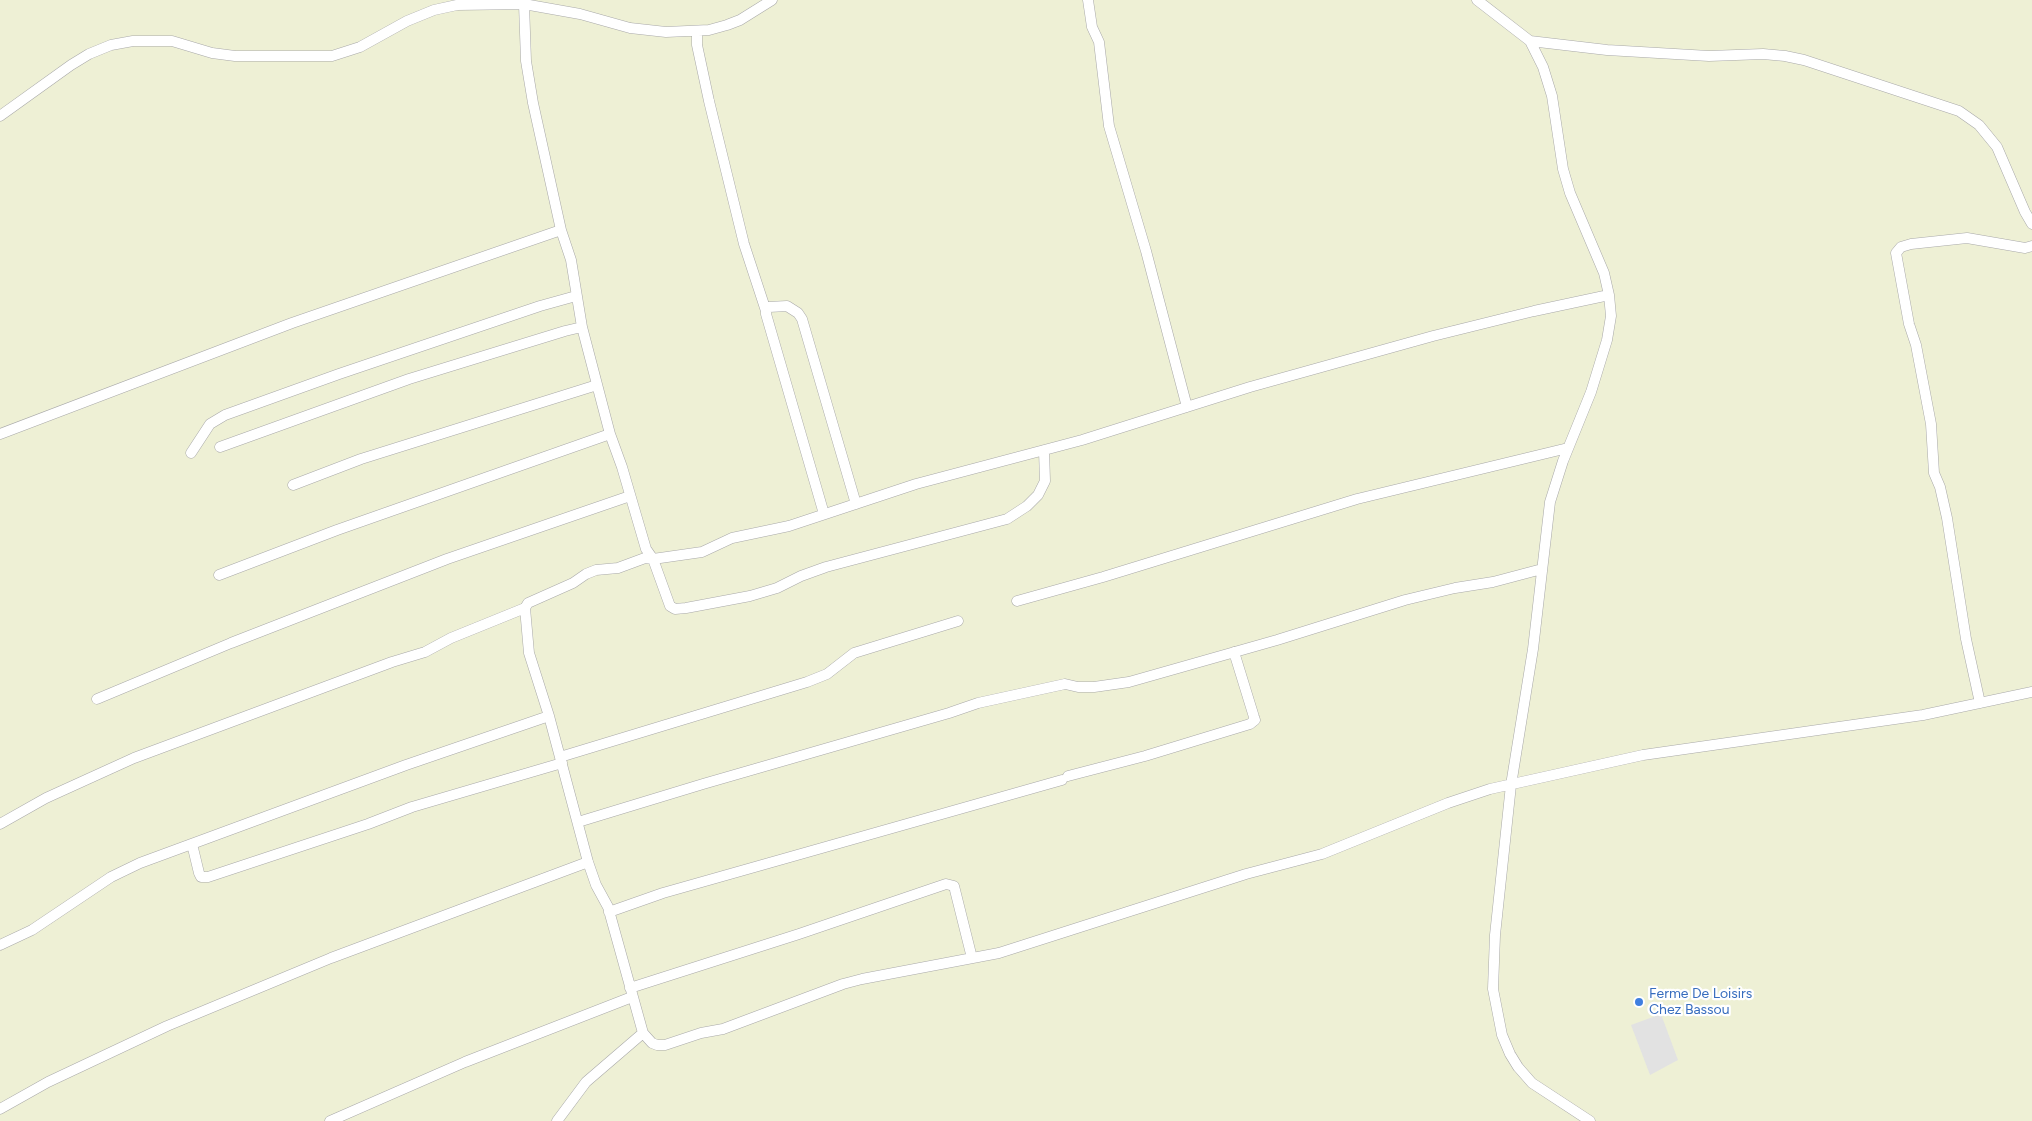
<!DOCTYPE html>
<style>
body{margin:0}
canvas{display:block;background:#f2efe9}
</style>
<canvas width="2032" height="1121"></canvas>
<script>
const g = document.querySelector('canvas').getContext('2d');
g.lineJoin = 'round';
function paint(path, color) {
  g.fillStyle = color;
  g.fill(path, 'evenodd');
}
function shape(rows) {
  const path = new Path2D();
  for (const r of rows) {
    path.moveTo(r[0], r[1]);
    for (let i = 2; i < r.length; i += 2) path.lineTo(r[i], r[i + 1]);
  }
  return path;
}
function stroke(path, color, width, dash) {
  g.strokeStyle = color;
  g.lineWidth = width;
  g.lineCap = dash ? 'butt' : 'round';
  g.setLineDash(dash || []);
  g.stroke(path);
}
function label(font, color, halo, rows, align = 'center') {
  g.font = font + ' Figtree,sans-serif';
  g.lineWidth = 4.5;
  g.setLineDash([]);
  g.textBaseline = 'middle';
  g.strokeStyle = halo;
  g.fillStyle = color;
  for (const [text, x, y, turn = 0] of rows) {
    g.save();
    g.translate(x, y);
    g.rotate((+turn || 0) * Math.PI / 180);
    g.textAlign = isNaN(turn) ? turn : align;
    if (halo) g.strokeText(text, 0, 0);
    g.fillText(text, 0, 0);
    g.restore();
  }
}
const farmland = shape([
 [0,0,2032,0,2032,1121,0,1121]
]);
const parking = shape([
 [1661,1014,1678,1060,1650,1075,1631,1025]
]);
const minor = shape([
 [1088,0,1092,27,1099,42,1109,126,1146,251,1187,407],
 [1477,0,1530,41,1607,50,1709,56,1763,54,1785,56,1804,60,1959,111,1979,125,1997,147,2025,212,2032,224],
 [524,4,526,61,533,103,561,230,571,260,582,327,610,434,622,467,646,549,653,559,702,552,732,538,789,526,916,484,1082,440,1250,387,1433,336,1534,311,1609,295],
 [697,31,697,45,709,101,744,244,766,311],
 [1530,41,1543,67,1552,96,1563,169,1570,193,1604,273,1609,295,1611,316,1607,340,1591,392,1563,461,1550,502,1533,649,1511,785,1495,935,1493,989,1502,1035,1510,1054,1518,1067,1532,1083,1590,1121],
 [0,116,71,65,89,54,111,45,133,41,172,41,212,53,235,56,332,56,360,47,407,21,434,10,457,5,524,4,580,14,630,28,666,32,709,30,727,25,740,20,772,0],
 [0,434,292,323,561,230],
 [220,447,409,379,565,331,582,327],
 [1044,450,1045,481,1038,495,1027,506,1007,519,826,567,801,576,777,588,750,596,686,608,675,609,670,606,653,559,645,558,618,568,596,570,586,574,573,583,528,603,525,608,529,653,549,716,588,862,596,885,608,907,643,1033,652,1043,657,1045,665,1045,701,1033,723,1029,843,984,862,979,999,953,1246,874,1322,854,1448,803,1490,789,1643,755,1923,715,2032,692],
 [191,453,210,424,225,415,339,374,540,306,576,296],
 [293,485,361,459,597,385],
 [824,514,766,314,766,311,769,307,787,306,798,313,802,319,856,504],
 [219,575,337,530,610,434],
 [1017,601,1103,577,1357,499,1568,448],
 [97,699,231,643,447,559,630,496],
 [1980,703,1966,639,1947,518,1940,487,1934,473,1931,424,1916,345,1909,324,1896,253,1901,247,1911,244,1967,238,2025,248,2032,246],
 [560,757,807,682,827,674,854,653,958,621],
 [1068,776,1145,756,1250,724,1255,720,1254,717,1234,652],
 [578,822,703,784,949,713,978,703,1065,684,1078,687,1094,687,1129,682,1277,640,1405,600,1455,588,1493,582,1542,569],
 [0,824,46,798,134,758,392,662,425,652,451,638,525,608],
 [192,844,199,873,201,877,208,877,368,824,412,807,562,763],
 [609,912,663,893,1062,780],
 [0,945,32,930,111,877,140,863,406,765,549,716],
 [630,988,799,934,946,884,954,886,972,958],
 [0,1109,48,1082,167,1026,331,958,588,862],
 [330,1121,465,1062,632,997],
 [557,1121,586,1082,643,1033]
]);
const markers = [
 [1639,1002,5,"#3f7fe0"]
];
const shopNames = [
 ["Ferme De Loisirs",1649,994],
 ["Chez Bassou",1649,1010]
];
paint(farmland, '#eef0d5');
paint(parking, '#e2e2e2');
stroke(minor, '#a9a9a9', 11);
stroke(minor, '#fff', 10);
for (const [x, y, r, color] of markers) {
  const dot = new Path2D();
  dot.arc(x, y, r, 0, 2 * Math.PI);
  g.fillStyle = color;
  g.fill(dot);
  stroke(dot, '#fff', 2);
}
label('14px', '#366cbe', '#fff', shopNames, 'left');
</script>
